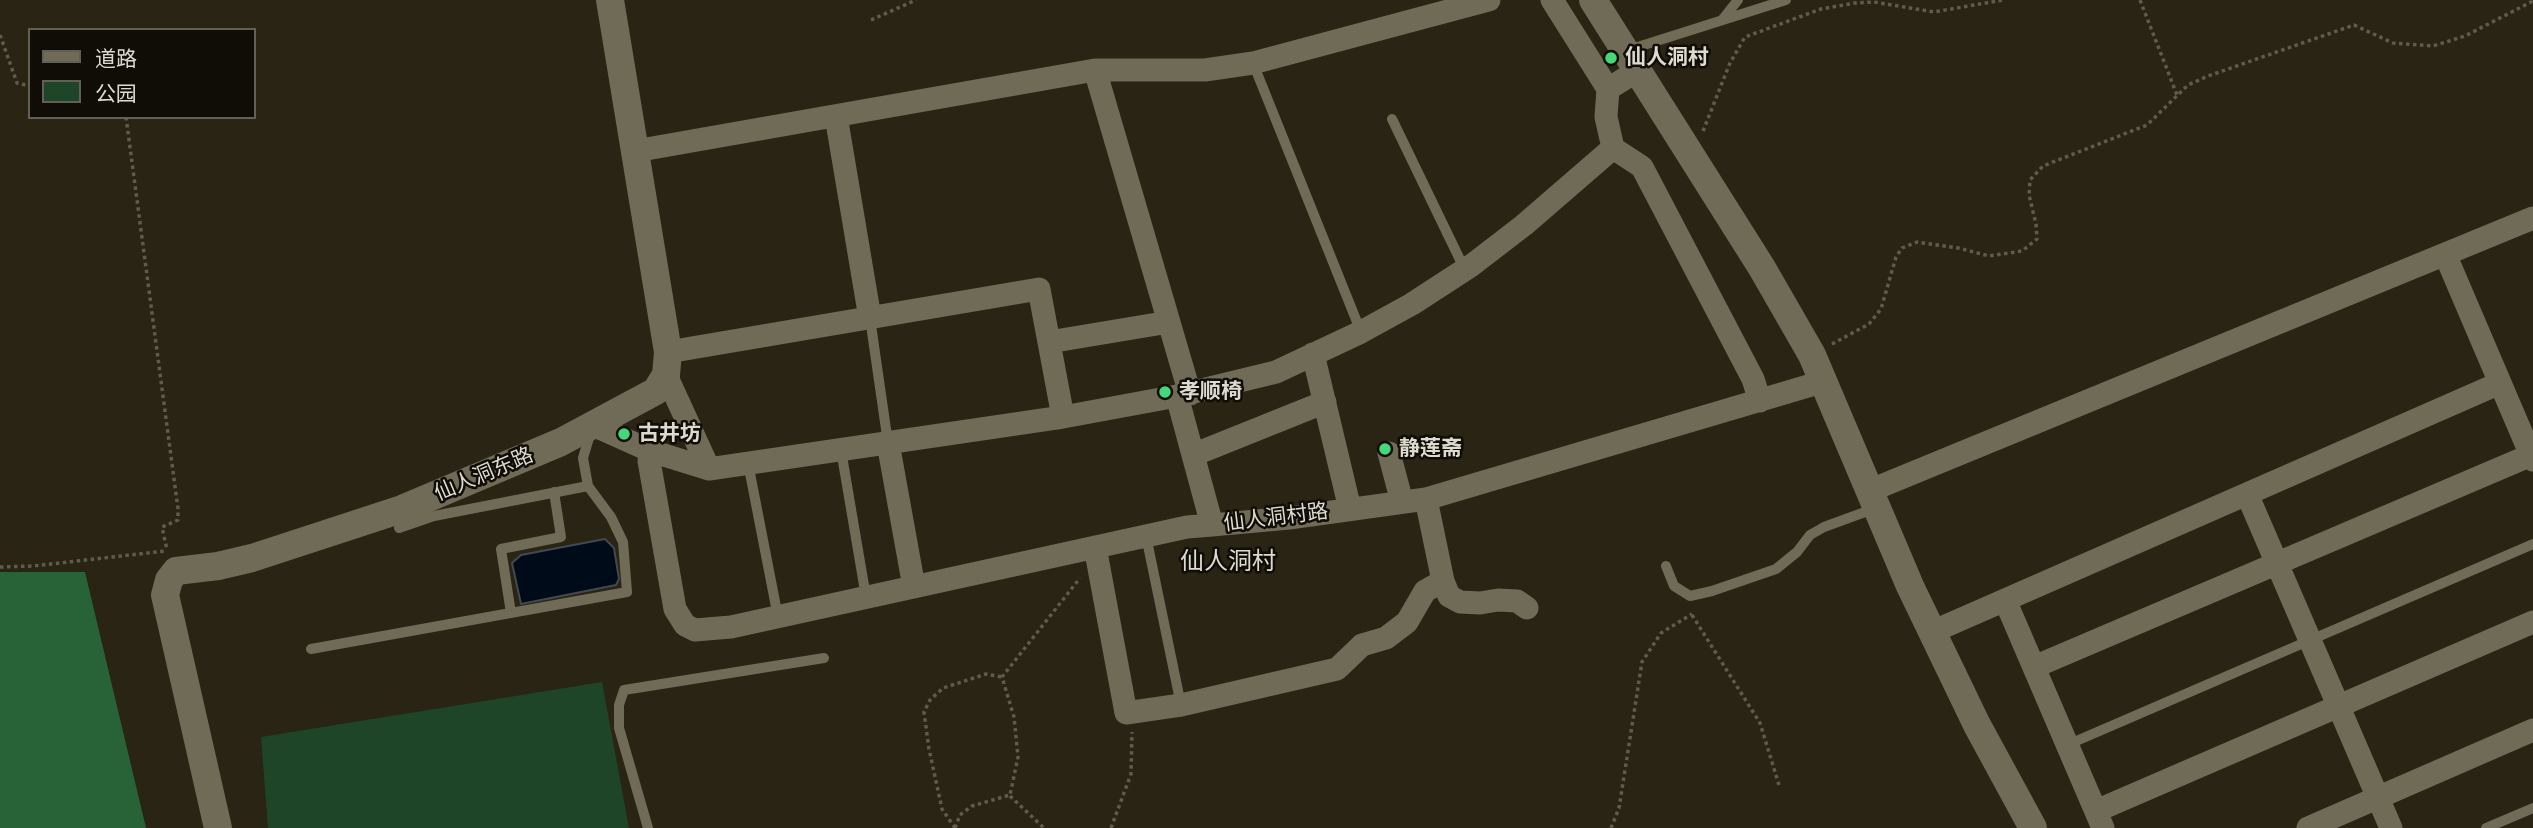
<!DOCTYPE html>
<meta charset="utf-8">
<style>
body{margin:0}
#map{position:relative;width:2533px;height:828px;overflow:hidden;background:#292413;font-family:Arial,"Noto Sans SC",sans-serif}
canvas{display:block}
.legend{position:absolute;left:28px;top:28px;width:228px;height:91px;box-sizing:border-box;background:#100d07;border:2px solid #625f57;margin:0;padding:9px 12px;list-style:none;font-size:21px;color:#dddacf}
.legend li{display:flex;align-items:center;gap:14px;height:35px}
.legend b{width:35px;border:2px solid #625f57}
</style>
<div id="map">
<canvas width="2533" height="828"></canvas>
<ul class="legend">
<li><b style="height:9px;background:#706b57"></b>道路</li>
<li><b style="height:19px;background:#1e4527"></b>公园</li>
</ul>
</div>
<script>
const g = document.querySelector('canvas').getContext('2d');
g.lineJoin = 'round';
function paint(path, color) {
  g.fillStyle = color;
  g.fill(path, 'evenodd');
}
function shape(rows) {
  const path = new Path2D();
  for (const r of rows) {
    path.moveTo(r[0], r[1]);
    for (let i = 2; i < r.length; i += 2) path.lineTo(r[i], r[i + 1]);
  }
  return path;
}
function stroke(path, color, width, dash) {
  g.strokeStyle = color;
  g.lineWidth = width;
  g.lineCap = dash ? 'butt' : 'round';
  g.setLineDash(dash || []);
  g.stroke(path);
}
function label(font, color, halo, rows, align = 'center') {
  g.font = font + ' Arial,"Noto Sans SC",sans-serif';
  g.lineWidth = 5;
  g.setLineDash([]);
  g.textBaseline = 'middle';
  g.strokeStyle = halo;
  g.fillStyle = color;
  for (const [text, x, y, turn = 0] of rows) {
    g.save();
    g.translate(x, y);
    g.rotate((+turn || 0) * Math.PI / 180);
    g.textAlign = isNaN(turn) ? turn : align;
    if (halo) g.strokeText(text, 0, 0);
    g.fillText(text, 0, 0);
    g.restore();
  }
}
const green = shape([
 [602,682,629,828,268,828,261,737]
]);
const forest = shape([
 [0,572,85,572,146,828,0,828]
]);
const water = shape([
 [605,539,614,548,619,579,616,585,521,604,512,563,521,555,605,539]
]);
const path = shape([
 [2140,0,2177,95],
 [871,20,916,0],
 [0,35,17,83,30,86],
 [126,117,178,509,178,520,162,527,167,550],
 [1703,131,1730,63,1745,37,1821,9,1855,3,1874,2,1934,12,2003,0],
 [1832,344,1869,324,1881,309,1896,257,1902,248,1917,242,1958,248,1989,256,2022,251,2037,239,2036,224,2029,195,2030,180,2043,166,2147,125,2188,85,2208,76,2354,25,2393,43,2433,46,2465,36,2533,1],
 [0,567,33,566,165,551],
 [1692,615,1760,723,1779,785],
 [1010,796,1044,828],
 [955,828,960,815,972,806,1010,795,1018,757,1014,717,1002,677,1080,578],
 [955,828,942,809,929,749,924,712,930,700,943,688,986,674,1002,677],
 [1111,828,1131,774,1132,732],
 [1611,828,1619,808,1642,662,1661,633,1692,614]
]);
const service = shape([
 [1722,20,1738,0],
 [1625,51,1786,0],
 [1253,63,1361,332],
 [1392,119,1465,270],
 [870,318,888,443],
 [841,450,866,597],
 [748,463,778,617],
 [399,528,434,516,588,486],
 [1146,536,1181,705],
 [1666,566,1674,586,1690,596,1712,591,1776,569,1797,552,1810,535,1824,527,1876,508],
 [511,613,501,549,561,537,554,492],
 [311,649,627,592,623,542,611,517,588,486,583,458,591,431],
 [2067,745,2533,544],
 [648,828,619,728,619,705,624,690,824,658],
 [2486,828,2533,808]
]);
const minor = shape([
 [1552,0,1608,89,1637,71],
 [1095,70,1190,394],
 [836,116,870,318],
 [1613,148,1642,167,1753,379,1760,401],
 [635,151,1095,70,1205,70,1253,63,1489,0],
 [2445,254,2533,460],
 [1049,342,1169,322],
 [668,352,1039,289,1063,417],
 [1313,354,1350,509],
 [666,375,709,469,1063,417,1177,396,1212,525,1289,518,1426,499,1825,381],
 [1177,396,1276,372,1361,332,1412,304,1472,265,1524,225,1613,148,1606,117,1608,89],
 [593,425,651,451,709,469],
 [888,443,914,587],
 [651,451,649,461,675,609,685,625,695,630,731,627,1187,527,1212,525],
 [1389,453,1402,502],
 [1193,455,1325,402],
 [1869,491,2533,218],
 [2247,494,2391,828],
 [1426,499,1443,581,1449,596,1460,602,1480,603,1498,600,1517,601,1527,608],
 [1095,547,1126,713,1181,705,1337,669,1362,645,1386,638,1407,622,1425,591,1443,581],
 [1932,632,2005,600],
 [2034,667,2531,455],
 [2096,811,2533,622],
 [2103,828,2005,600,2500,383],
 [2308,828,2533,730]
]);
const tertiary = shape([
 [1593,0,1762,268,1812,355,1910,586,1977,725,2033,828],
 [218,828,165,595,169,580,176,571,218,566,252,558,402,509,561,442,656,391,666,375,668,352,610,0]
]);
const markers = [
 [1611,58,7,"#45d77a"],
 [1165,392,7,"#45d77a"],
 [624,434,7,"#45d77a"],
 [1385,449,7,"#45d77a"]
];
const poiNames = [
 ["仙人洞村",1625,58],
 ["孝顺椅",1179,392],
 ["古井坊",638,434],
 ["静莲斋",1399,449]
];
const streetNames = [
 ["仙人洞东路",484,475,-23],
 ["仙人洞村路",1276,518,-7]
];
const quarterNames = [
 ["仙人洞村",1228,562]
];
paint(green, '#1e4527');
paint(forest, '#286337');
paint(water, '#000b19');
stroke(water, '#424950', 2);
stroke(path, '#605b4c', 3.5, [3.5, 3.5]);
stroke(service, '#706b57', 10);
stroke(minor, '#706b57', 23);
stroke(tertiary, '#706b57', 28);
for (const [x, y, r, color] of markers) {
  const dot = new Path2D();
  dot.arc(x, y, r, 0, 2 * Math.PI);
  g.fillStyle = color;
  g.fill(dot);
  stroke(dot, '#100d07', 2.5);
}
label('bold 21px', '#dddacf', '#100d07', poiNames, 'left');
label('21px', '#dddacf', '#100d07', streetNames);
label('24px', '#dddacf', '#100d07', quarterNames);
</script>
